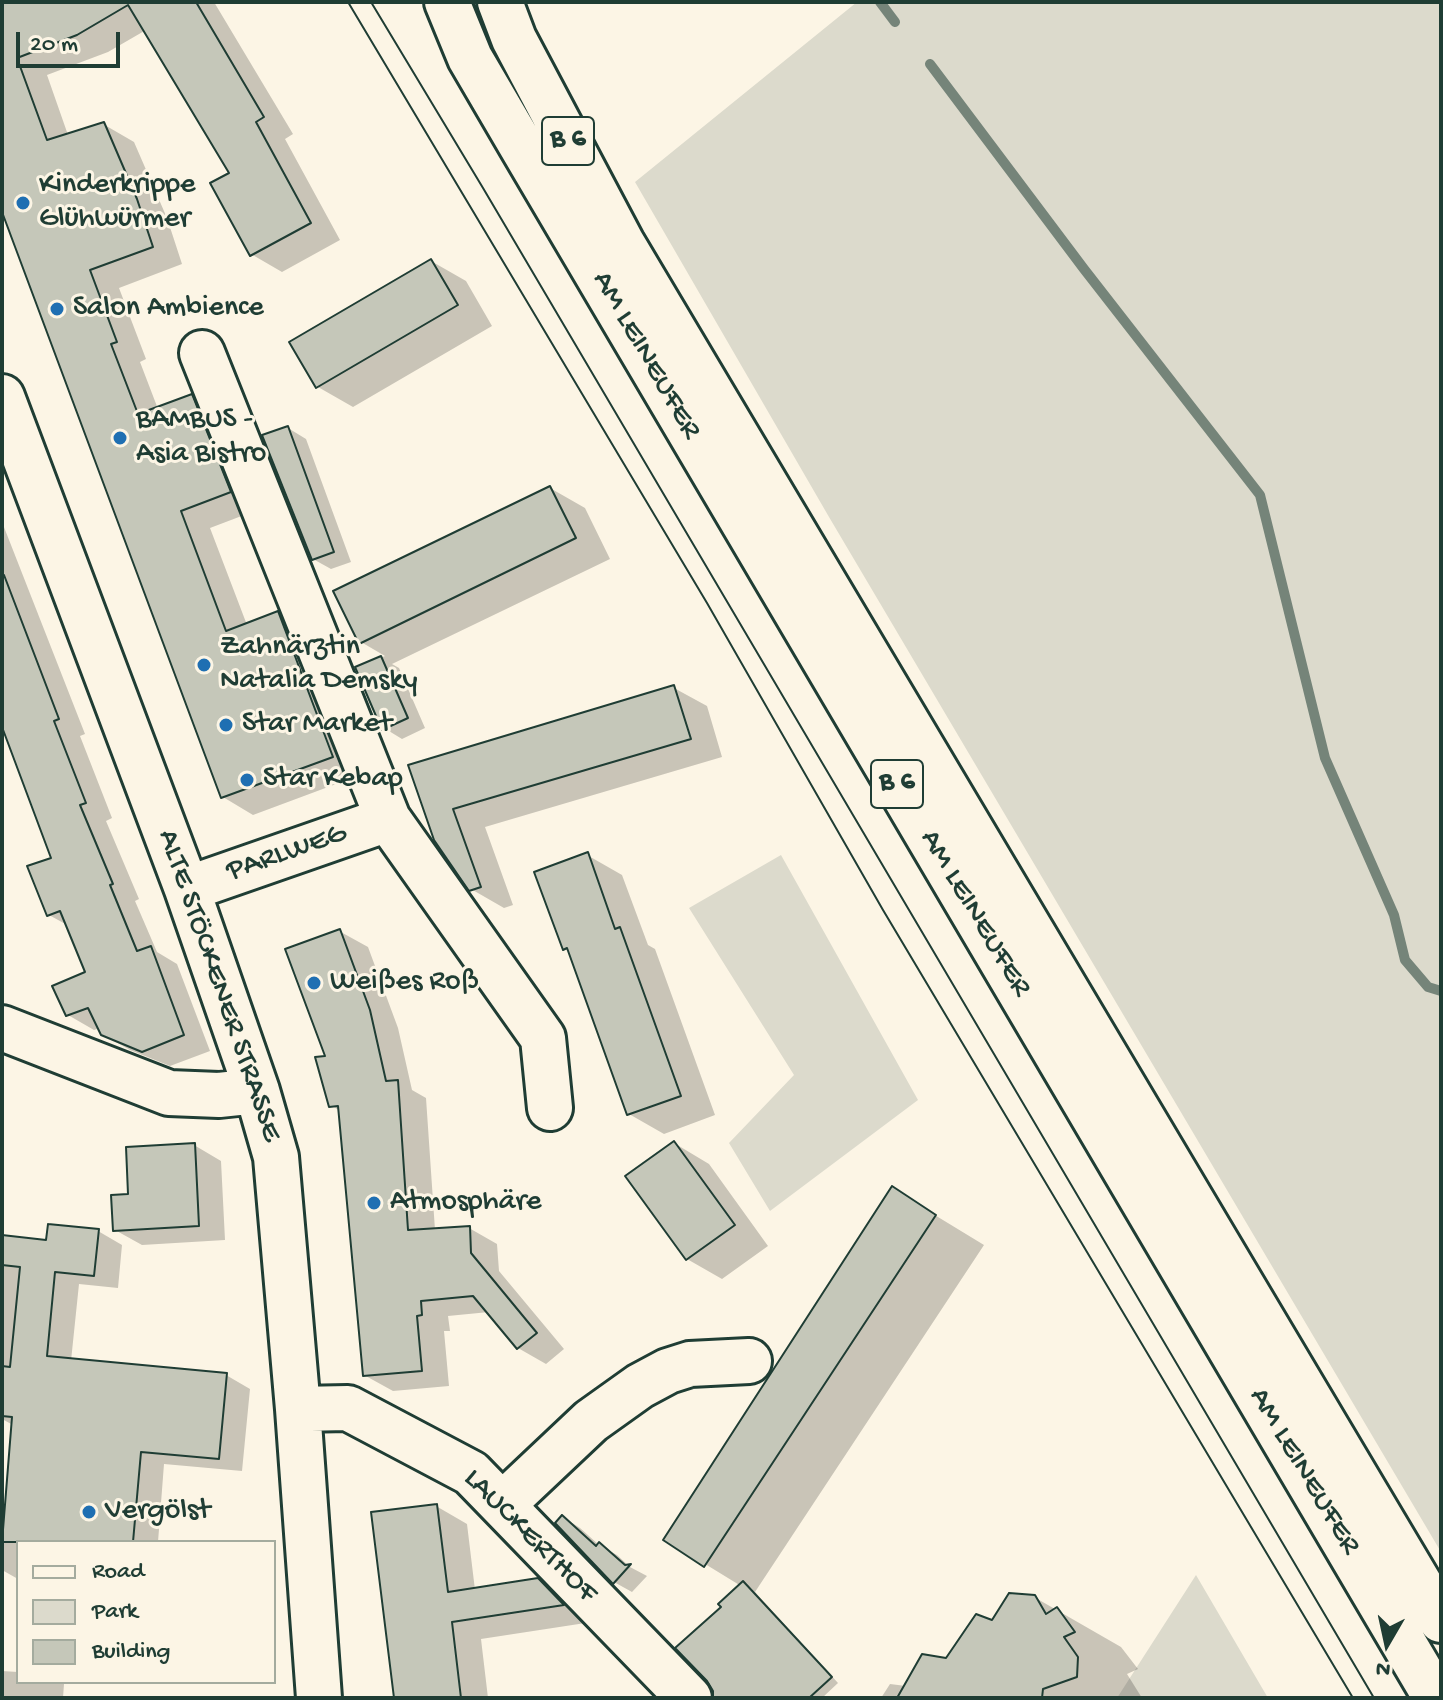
<!DOCTYPE html>
<meta charset="utf-8">
<style>
body{margin:0}
#map{position:relative;width:1443px;height:1700px;overflow:hidden;background:#fcf5e5;font-family:"Gochi Hand",sans-serif}
canvas{display:block}
.frame{position:absolute;inset:0;border:4px solid #1f3d34;pointer-events:none}
.legend{position:absolute;left:16px;top:1540px;width:260px;height:144px;box-sizing:border-box;background:#fcf5e5;border:2px solid #a4ab9e;margin:0;padding:10px 14px;list-style:none;font-size:24px;color:#1f3d34}
.legend li{display:flex;align-items:center;gap:16px;height:40px}
.legend b{width:40px;border:2px solid #a4ab9e}
.north{position:absolute;left:1347px;top:1604px;width:80px;height:80px;-webkit-text-stroke:6px #fcf5e5;paint-order:stroke;rotate:189deg;font-size:22px;font-weight:700;line-height:32px;text-align:center;color:#1f3d34}
.north::after{content:'';display:block;margin:auto;width:28px;height:36px;background:#1f3d34;clip-path:polygon(50% 0,100% 100%,50% 72%,0 100%)}
.scale{position:absolute;left:16px;top:32px;width:104px;height:36px;box-sizing:border-box;border:4px solid #1f3d34;border-top:0;padding-left:10px;font-size:24px;line-height:28px;white-space:nowrap;color:#1f3d34;-webkit-text-stroke:6px #fcf5e5;paint-order:stroke}
</style>
<div id="map">
<canvas width="1443" height="1700"></canvas>
<div class="frame"></div>
<ul class="legend">
<li><b style="height:10px;background:#fcf5e5"></b>Road</li>
<li><b style="height:22px;background:#dcdacc"></b>Park</li>
<li><b style="height:22px;background:#c5c7b9"></b>Building</li>
</ul>
<div class="north">N</div>
<div class="scale">20 m</div>
</div>
<script>
const g = document.querySelector('canvas').getContext('2d');
g.lineJoin = 'round';
function paint(path, color) {
  g.fillStyle = color;
  g.fill(path, 'evenodd');
}
function shape(rows) {
  const path = new Path2D();
  for (const r of rows) {
    path.moveTo(r[0], r[1]);
    for (let i = 2; i < r.length; i += 2) path.lineTo(r[i], r[i + 1]);
  }
  return path;
}
function stroke(path, color, width, dash) {
  g.strokeStyle = color;
  g.lineWidth = width;
  g.lineCap = dash ? 'butt' : 'round';
  g.setLineDash(dash || []);
  g.stroke(path);
}
function label(font, color, halo, rows, align = 'center') {
  g.font = font + ' "Gochi Hand",sans-serif';
  g.lineWidth = 6;
  g.setLineDash([]);
  g.textBaseline = 'middle';
  g.strokeStyle = halo;
  g.fillStyle = color;
  for (const [text, x, y, turn = 0] of rows) {
    g.save();
    g.translate(x, y);
    g.rotate((+turn || 0) * Math.PI / 180);
    g.textAlign = isNaN(turn) ? turn : align;
    if (halo) g.strokeText(text, 0, 0);
    g.fillText(text, 0, 0);
    g.restore();
  }
}
const green = shape([
 [857,2,1441,2,1441,1552,829,517,635,182],
 [781,855,918,1100,770,1211,729,1143,794,1075,689,908],
 [1196,1575,1268,1698,1117,1698]
]);
const shadow = shape([
 [2,2,214,2,293,134,285,139,340,240,282,272,251,254,232,173,146,30,108,52,47,75,68,135,103,124,134,142,167,218,182,264,119,288,146,359,140,362,158,409,191,396,222,414,260,509,210,528,247,625,278,614,308,631,363,774,253,815,223,797,2,202],
 [431,261,466,281,492,326,353,407,318,387],
 [288,428,306,439,351,562,331,569,313,559],
 [550,488,585,508,610,559,392,664,399,668,425,728,402,739,384,728,358,668,385,656,361,642],
 [2,522,85,734,80,736,112,818,106,821,139,899,135,901,157,952,177,964,210,1051,170,1066,130,1050,102,1034,100,1028,94,1030,68,1015,88,973,69,926,49,915,53,859,2,726],
 [674,688,707,706,722,757,485,827,513,905,504,908,471,889,411,766],
 [587,855,622,875,648,945,655,949,715,1115,664,1134,629,1114,570,952,564,948],
 [339,931,368,947,398,1028,412,1090,426,1098,435,1230,469,1228,497,1244,499,1271,564,1349,546,1364,518,1348,489,1312,448,1316,450,1331,444,1331,449,1386,393,1391,364,1375,340,1111,331,1105,327,1058],
 [674,1143,709,1164,768,1246,722,1279,687,1259],
 [194,1145,221,1161,225,1240,142,1245,115,1230,130,1196],
 [892,1189,984,1245,755,1592,838,1683,822,1698,715,1698,724,1607,741,1586,666,1540],
 [98,1231,122,1245,118,1288,79,1284,71,1361,226,1375,250,1389,242,1471,164,1464,158,1542,18,1542,18,1579,2,1570,13,1425,2,1419,2,1237,48,1242],
 [436,1506,467,1524,475,1590,538,1580,569,1598,592,1622,481,1639,488,1698,396,1698],
 [563,1517,580,1528,599,1545,617,1555,630,1567,647,1576,632,1592,614,1582],
 [1034,1597,1121,1647,1138,1669,1127,1674,1142,1698,881,1698,890,1684,906,1686,947,1660,993,1622],
 [2,1671,18,1672,18,1682,61,1682,64,1684,63,1698,2,1698]
]);
const stream = shape([
 [880,2,895,22],
 [930,64,1084,269,1260,495,1325,758,1394,915,1405,960,1428,987,1441,991]
]);
const building = shape([
 [2,2,196,2,264,117,256,122,311,223,250,256,210,183,229,173,128,5,77,35,17,58,47,140,104,122,137,199,153,247,90,270,117,342,111,344,138,414,192,394,231,492,181,511,226,631,278,611,333,757,221,798,2,212,2,2],
 [431,259,458,305,316,388,289,342,431,259],
 [288,426,334,552,312,560,262,435,288,426],
 [550,486,576,538,359,644,333,591,550,486],
 [4,575,59,719,54,721,86,803,80,805,113,884,110,885,137,951,151,946,184,1035,142,1052,101,1035,88,1008,66,1016,52,986,85,972,60,911,47,916,27,866,51,858,2,727,2,576,4,575],
 [381,656,408,718,382,730,355,667,381,656],
 [674,685,691,739,453,809,481,887,469,891,434,840,408,765,674,685],
 [588,852,615,929,620,927,681,1096,627,1115,567,948,563,950,534,872,588,852],
 [340,929,370,1010,386,1081,398,1080,408,1230,470,1226,471,1253,537,1333,517,1349,473,1296,421,1301,422,1315,417,1316,422,1371,363,1376,338,1106,329,1107,315,1057,325,1056,285,949,340,929],
 [674,1141,735,1225,686,1260,625,1176,674,1141],
 [195,1143,199,1226,113,1231,111,1195,128,1194,126,1147,195,1143],
 [892,1186,936,1215,704,1567,663,1540,892,1186],
 [48,1224,99,1229,94,1276,55,1272,47,1356,227,1373,219,1459,141,1452,133,1542,2,1542,12,1417,2,1416,2,1366,10,1367,20,1267,2,1265,2,1235,46,1240,48,1224],
 [437,1504,448,1592,538,1578,564,1605,452,1622,461,1698,394,1698,371,1512,437,1504],
 [562,1515,596,1546,599,1542,625,1565,631,1564,613,1584,555,1523,562,1515],
 [743,1581,832,1677,809,1698,713,1698,713,1691,707,1681,675,1648,721,1607,718,1604,743,1581],
 [1009,1593,1035,1595,1046,1614,1057,1607,1075,1632,1064,1637,1078,1657,1077,1677,1043,1689,1042,1698,897,1698,922,1654,946,1658,976,1614,992,1620,1009,1593]
]);
const minor = shape([
 [202,353,388,819],
 [2,397,187,889,257,1091,276,1157,298,1409,319,1698],
 [187,889,388,819,543,1038,550,1108],
 [2,1028,169,1093,219,1095,257,1091],
 [298,1409,348,1408,471,1473,689,1698],
 [502,1505,591,1421,640,1386,668,1371,690,1364,749,1361]
]);
const major = shape([
 [447,2,470,58,522,147,1436,1698],
 [500,2,514,39,622,243,1441,1620]
]);
const tram = shape([
 [348,2,707,603,883,910,1353,1698],
 [371,2,483,188,1374,1698]
]);
const markers = [
 [23,203,8,"#1f6fb2"],
 [57,309,8,"#1f6fb2"],
 [120,438,8,"#1f6fb2"],
 [204,665,8,"#1f6fb2"],
 [226,725,8,"#1f6fb2"],
 [247,780,8,"#1f6fb2"],
 [314,983,8,"#1f6fb2"],
 [374,1203,8,"#1f6fb2"],
 [89,1512,8,"#1f6fb2"]
];
const shields = [
 [568,141,52],
 [897,784,52]
];
const shieldNames = [
 ["B 6",568,141],
 ["B 6",897,784]
];
const poiNames = [
 ["Kinderkrippe",39,186],
 ["Glühwürmer",39,220],
 ["Salon Ambience",73,309],
 ["BAMBUS -",136,421],
 ["Asia Bistro",136,455],
 ["Zahnärztin",220,648],
 ["Natalia Demsky",220,682],
 ["Star Market",242,725],
 ["Star Kebap",263,780],
 ["Weißes Roß",330,983],
 ["Atmosphäre",390,1203],
 ["Vergölst",105,1512]
];
const streetNames = [
 ["AM LEINEUFER",645,356,60],
 ["PARLWEG",287,854,-19],
 ["AM LEINEUFER",974,914,59],
 ["ALTE STÖCKENER STRASSE",218,986,71],
 ["AM LEINEUFER",1303,1472,59],
 ["LAUCKERTHOF",529,1537,45]
];
paint(green, '#dcdacc');
paint(shadow, '#0003');
stroke(stream, '#758479', 10);
paint(building, '#c5c7b9');
stroke(building, '#1f3d34', 2);
stroke(minor, '#1f3d34', 50);
stroke(major, '#1f3d34', 50);
stroke(minor, '#fcf5e5', 44);
stroke(major, '#fcf5e5', 44);
stroke(tram, '#1f3d34', 2);
for (const [x, y, r, color] of markers) {
  const dot = new Path2D();
  dot.arc(x, y, r, 0, 2 * Math.PI);
  g.fillStyle = color;
  g.fill(dot);
  stroke(dot, '#fcf5e5', 3);
}
for (const [x, y, w] of shields) {
  const box = new Path2D();
  box.roundRect(x - w / 2, y - 24, w, 48, 6);
  g.fillStyle = '#fcf5e5';
  g.fill(box);
  stroke(box, '#1f3d34', 2);
}
label('bold 28px', '#1f3d34', null, shieldNames);
label('30px', '#1f3d34', '#fcf5e5', poiNames, 'left');
label('30px', '#1f3d34', '#fcf5e5', streetNames);
</script>
